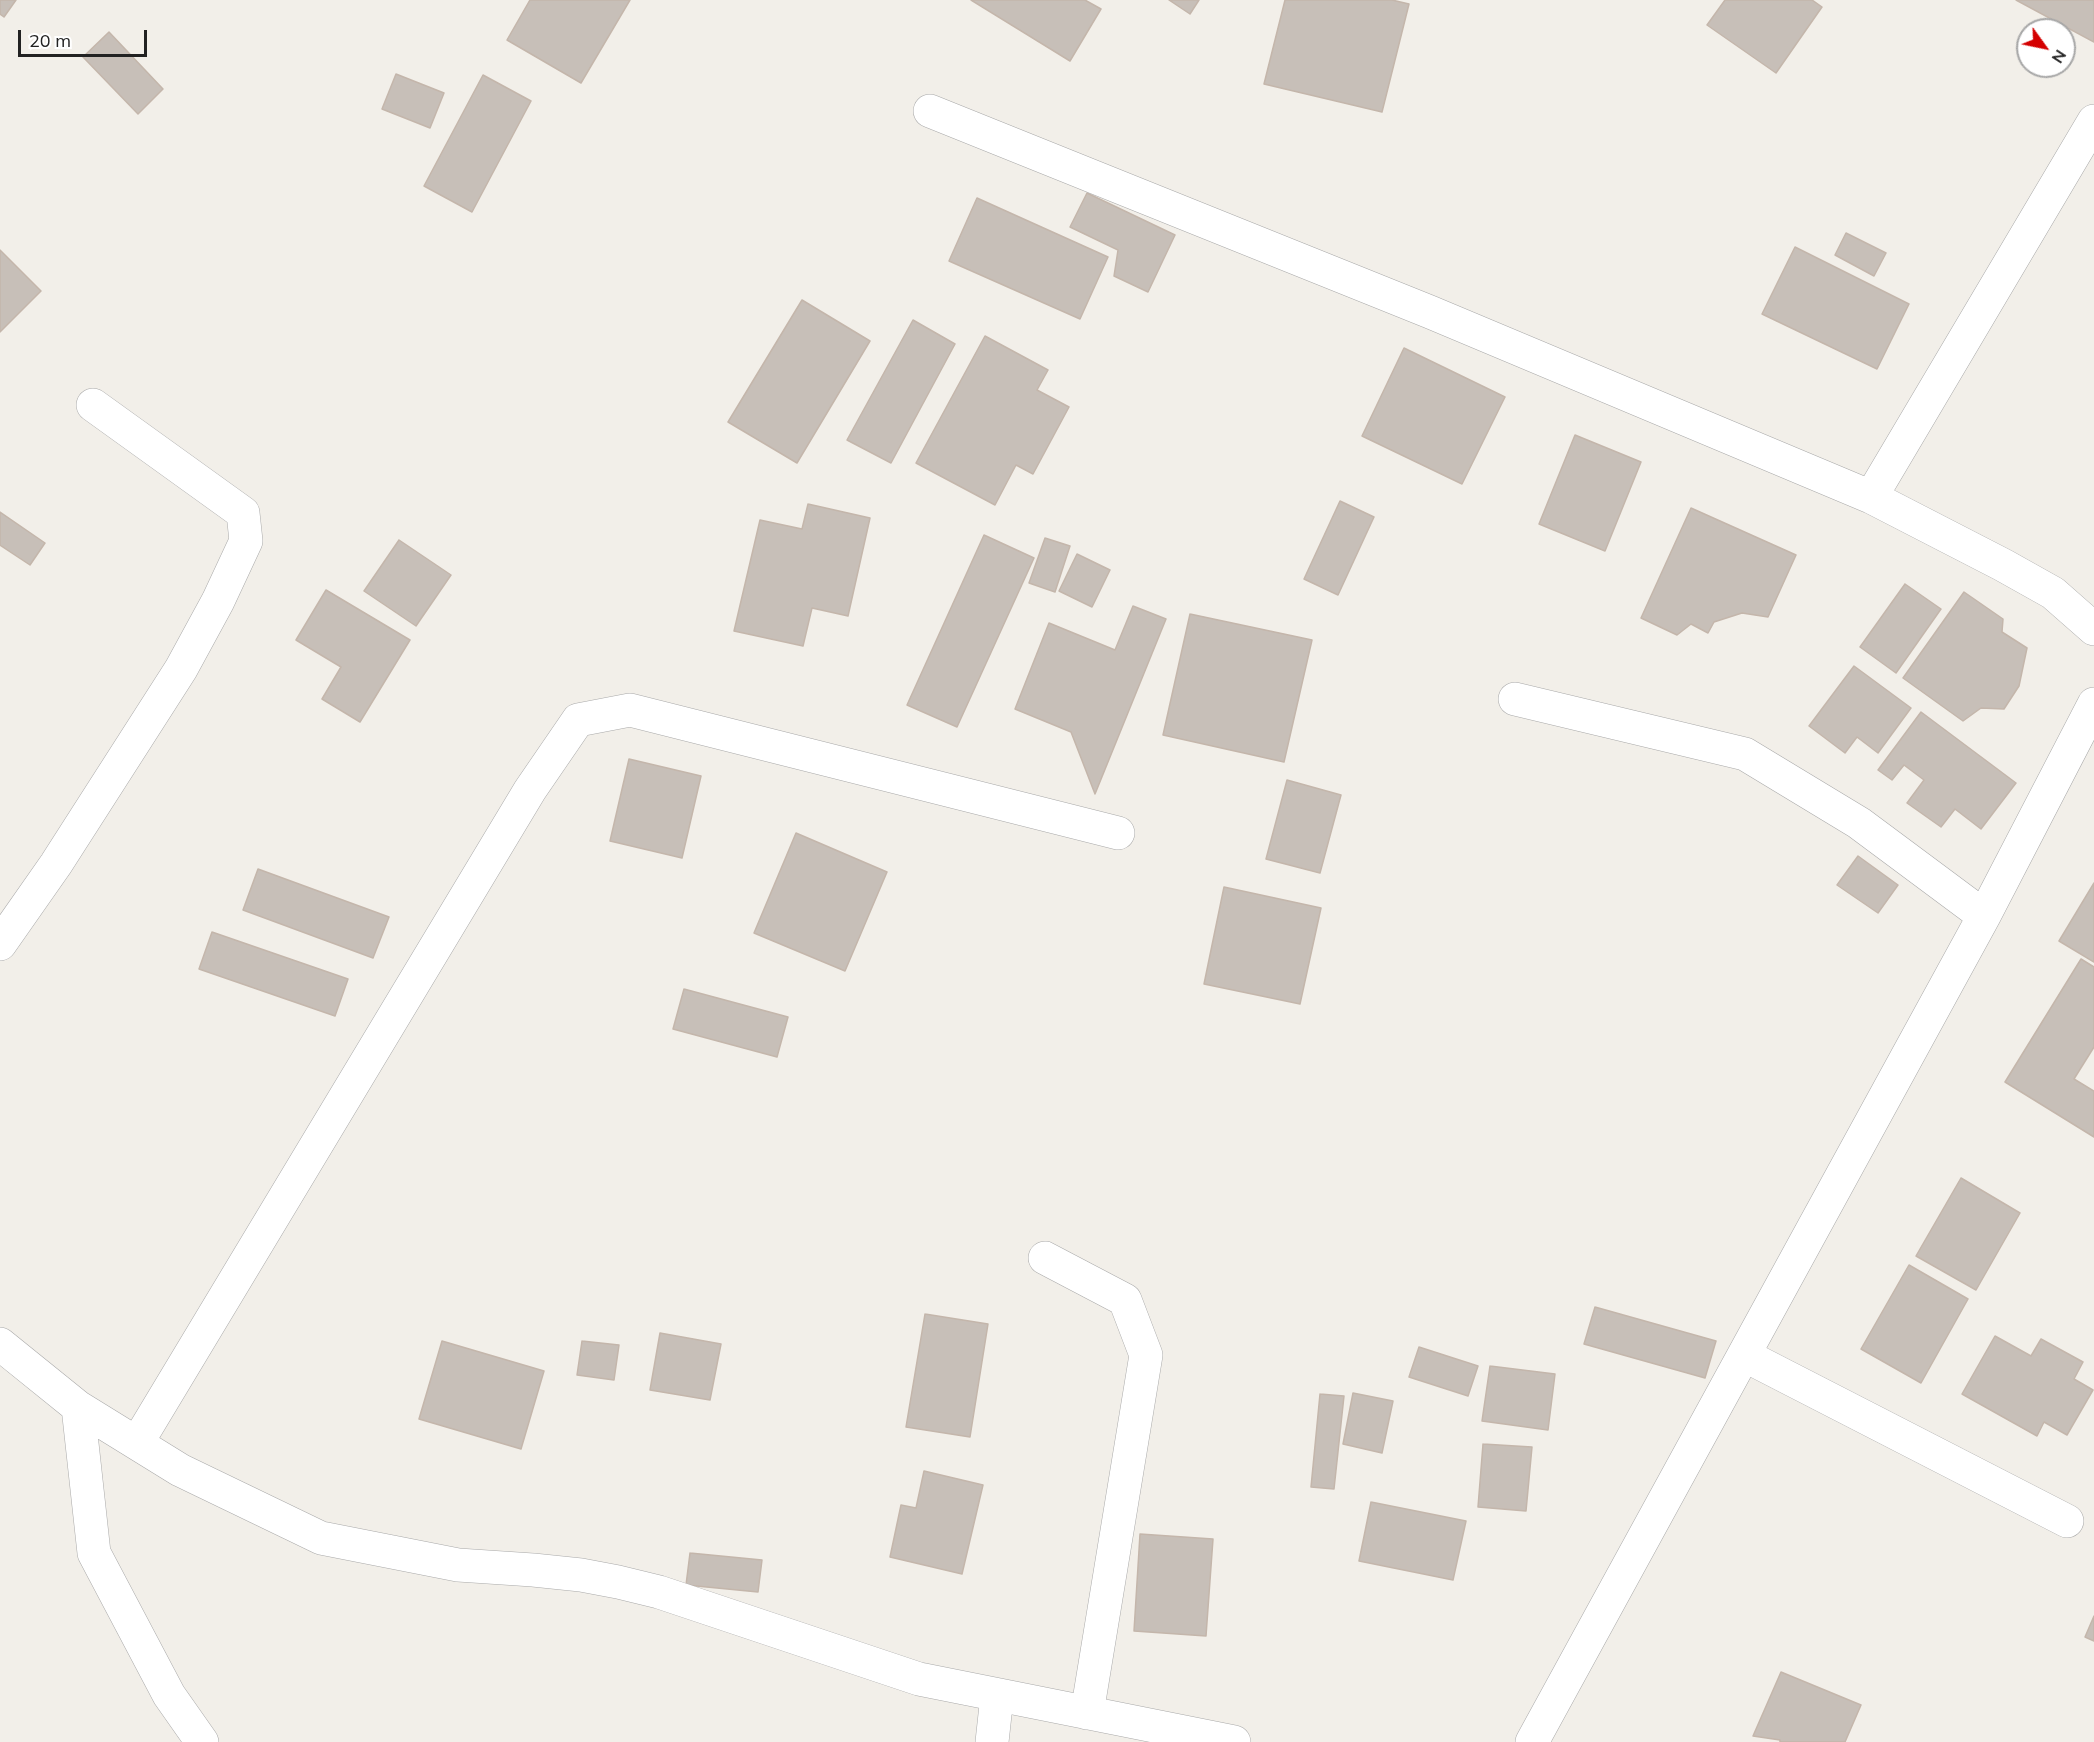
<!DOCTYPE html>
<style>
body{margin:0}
#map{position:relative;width:2094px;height:1742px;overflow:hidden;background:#f2efe9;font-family:Mulish,sans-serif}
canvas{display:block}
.north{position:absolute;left:2016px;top:18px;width:60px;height:60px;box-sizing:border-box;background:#fff;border:2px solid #a7a7a7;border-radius:50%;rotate:123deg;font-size:16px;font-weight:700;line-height:24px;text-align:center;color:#222}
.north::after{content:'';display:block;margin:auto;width:21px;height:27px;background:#d40000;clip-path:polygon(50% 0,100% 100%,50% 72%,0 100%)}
.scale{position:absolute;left:18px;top:30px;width:129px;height:27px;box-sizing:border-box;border:3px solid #222;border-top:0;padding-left:8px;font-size:18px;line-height:21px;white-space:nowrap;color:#222;-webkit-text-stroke:4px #fff;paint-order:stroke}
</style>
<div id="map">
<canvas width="2094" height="1742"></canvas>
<div class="north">N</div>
<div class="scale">20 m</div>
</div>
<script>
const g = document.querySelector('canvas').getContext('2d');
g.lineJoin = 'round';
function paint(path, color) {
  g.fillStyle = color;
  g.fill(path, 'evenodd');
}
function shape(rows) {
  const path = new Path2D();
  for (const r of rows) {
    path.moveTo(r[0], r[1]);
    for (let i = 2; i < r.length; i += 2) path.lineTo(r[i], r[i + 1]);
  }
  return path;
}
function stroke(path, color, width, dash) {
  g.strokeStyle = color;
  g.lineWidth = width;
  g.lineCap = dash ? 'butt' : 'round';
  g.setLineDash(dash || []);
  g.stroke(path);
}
const building = shape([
 [0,0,16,0,4,17,0,14,0,0],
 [530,0,630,0,581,83,507,40,530,0],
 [971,0,1085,0,1101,9,1070,61,971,0],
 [1169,0,1199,0,1190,14,1169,0],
 [1285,0,1392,0,1409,4,1382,112,1264,84,1285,0],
 [1725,0,1812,0,1822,7,1776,73,1707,25,1725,0],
 [2016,0,2094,0,2094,42,2016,0],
 [109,32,163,89,138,114,83,57,109,32],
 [396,74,444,93,430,128,382,109,396,74],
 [483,75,531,101,472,212,424,186,483,75],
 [1087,193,1175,235,1148,292,1114,276,1118,250,1070,227,1087,193],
 [977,198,1108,257,1080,319,949,261,977,198],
 [1846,233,1886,253,1874,276,1835,255,1846,233],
 [1795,247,1909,304,1877,369,1762,314,1795,247],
 [0,250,41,291,0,332,0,250],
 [802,300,870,341,797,463,728,422,802,300],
 [913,320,955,344,891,463,847,440,913,320],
 [985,336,1048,370,1037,390,1069,407,1033,474,1016,465,995,505,916,463,985,336],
 [1404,348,1505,397,1462,484,1362,436,1404,348],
 [1575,435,1641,462,1605,551,1539,524,1575,435],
 [1340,501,1374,517,1338,595,1304,579,1340,501],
 [808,504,870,518,848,616,812,608,803,646,734,631,760,520,802,529,808,504],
 [1691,508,1796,555,1768,617,1742,613,1714,622,1708,633,1691,624,1677,635,1641,618,1691,508],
 [0,512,45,543,30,565,0,545,0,512],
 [984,535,1034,558,957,727,907,705,984,535],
 [1045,538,1070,546,1055,592,1029,583,1045,538],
 [399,540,451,575,416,626,364,591,399,540],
 [1077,554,1110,570,1092,607,1059,591,1077,554],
 [1905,584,1941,609,1896,673,1860,647,1905,584],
 [326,590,410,640,360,722,322,699,341,667,296,640,326,590],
 [1964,592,2003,619,2002,632,2027,648,2019,686,2004,709,1981,708,1963,721,1903,678,1964,592],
 [1133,606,1166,619,1095,794,1071,732,1015,709,1049,623,1115,650,1133,606],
 [1190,614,1312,640,1284,762,1163,735,1190,614],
 [1854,666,1911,708,1878,753,1857,737,1845,753,1809,726,1854,666],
 [1921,712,2016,783,1981,829,1955,809,1941,827,1907,803,1924,780,1904,765,1892,780,1878,770,1921,712],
 [629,759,701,776,682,858,610,841,629,759],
 [1287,780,1341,795,1320,873,1266,859,1287,780],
 [796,833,887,872,845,971,754,933,796,833],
 [1858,856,1898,885,1878,913,1837,885,1858,856],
 [258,869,389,917,373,958,243,910,258,869],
 [2094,883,2094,962,2059,941,2094,883],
 [1224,887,1321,908,1300,1004,1204,984,1224,887],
 [212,932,348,979,335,1016,199,969,212,932],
 [2081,959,2094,967,2094,1047,2074,1079,2094,1091,2094,1137,2005,1082,2081,959],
 [684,989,788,1017,777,1057,673,1029,684,989],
 [1961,1178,2020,1213,1976,1290,1916,1256,1961,1178],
 [1909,1265,1968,1299,1921,1383,1861,1349,1909,1265],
 [1595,1307,1716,1341,1705,1378,1584,1344,1595,1307],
 [925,1314,988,1324,970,1437,906,1427,925,1314],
 [660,1333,721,1344,710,1400,650,1390,660,1333],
 [1995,1336,2031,1356,2041,1339,2083,1362,2074,1379,2093,1390,2067,1435,2044,1422,2037,1436,1962,1394,1995,1336],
 [442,1341,544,1371,521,1449,419,1419,442,1341],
 [582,1341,619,1345,614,1380,577,1375,582,1341],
 [1419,1347,1478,1366,1468,1396,1409,1377,1419,1347],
 [1490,1366,1555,1374,1548,1430,1482,1421,1490,1366],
 [1353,1393,1393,1401,1382,1453,1343,1444,1353,1393],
 [1320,1394,1344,1396,1334,1489,1311,1487,1320,1394],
 [1483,1444,1532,1447,1526,1511,1478,1507,1483,1444],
 [924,1471,983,1485,962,1574,890,1557,901,1505,916,1508,924,1471],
 [1371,1502,1466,1521,1453,1580,1359,1561,1371,1502],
 [1140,1534,1213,1539,1206,1636,1134,1631,1140,1534],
 [690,1553,762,1560,758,1592,686,1585,690,1553],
 [2094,1616,2094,1641,2085,1637,2094,1616],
 [1781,1672,1861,1705,1845,1742,1780,1742,1780,1740,1753,1736,1781,1672]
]);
const minor = shape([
 [930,111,1430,312,1871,497,2003,565,2053,593,2094,629],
 [1871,497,2094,121],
 [1515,699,1745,754,1859,823,1984,916],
 [0,944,56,864,181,669,218,601,246,541,243,513,93,405],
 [1045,1258,1125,1300,1146,1355,1087,1713],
 [0,1344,78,1407,180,1470,321,1538,458,1565,533,1570,581,1575,618,1582,659,1592,919,1679,1234,1742],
 [1744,1355,2067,1521],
 [78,1407,94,1553,169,1695,202,1742],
 [137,1443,530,790,578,720,630,710,1118,833],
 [992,1742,997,1696],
 [1532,1742,1984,916,2094,704]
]);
paint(building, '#c7bfb8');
stroke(building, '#c4b6ab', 1.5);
stroke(minor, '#a9a9a9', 34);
stroke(minor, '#fff', 33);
</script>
